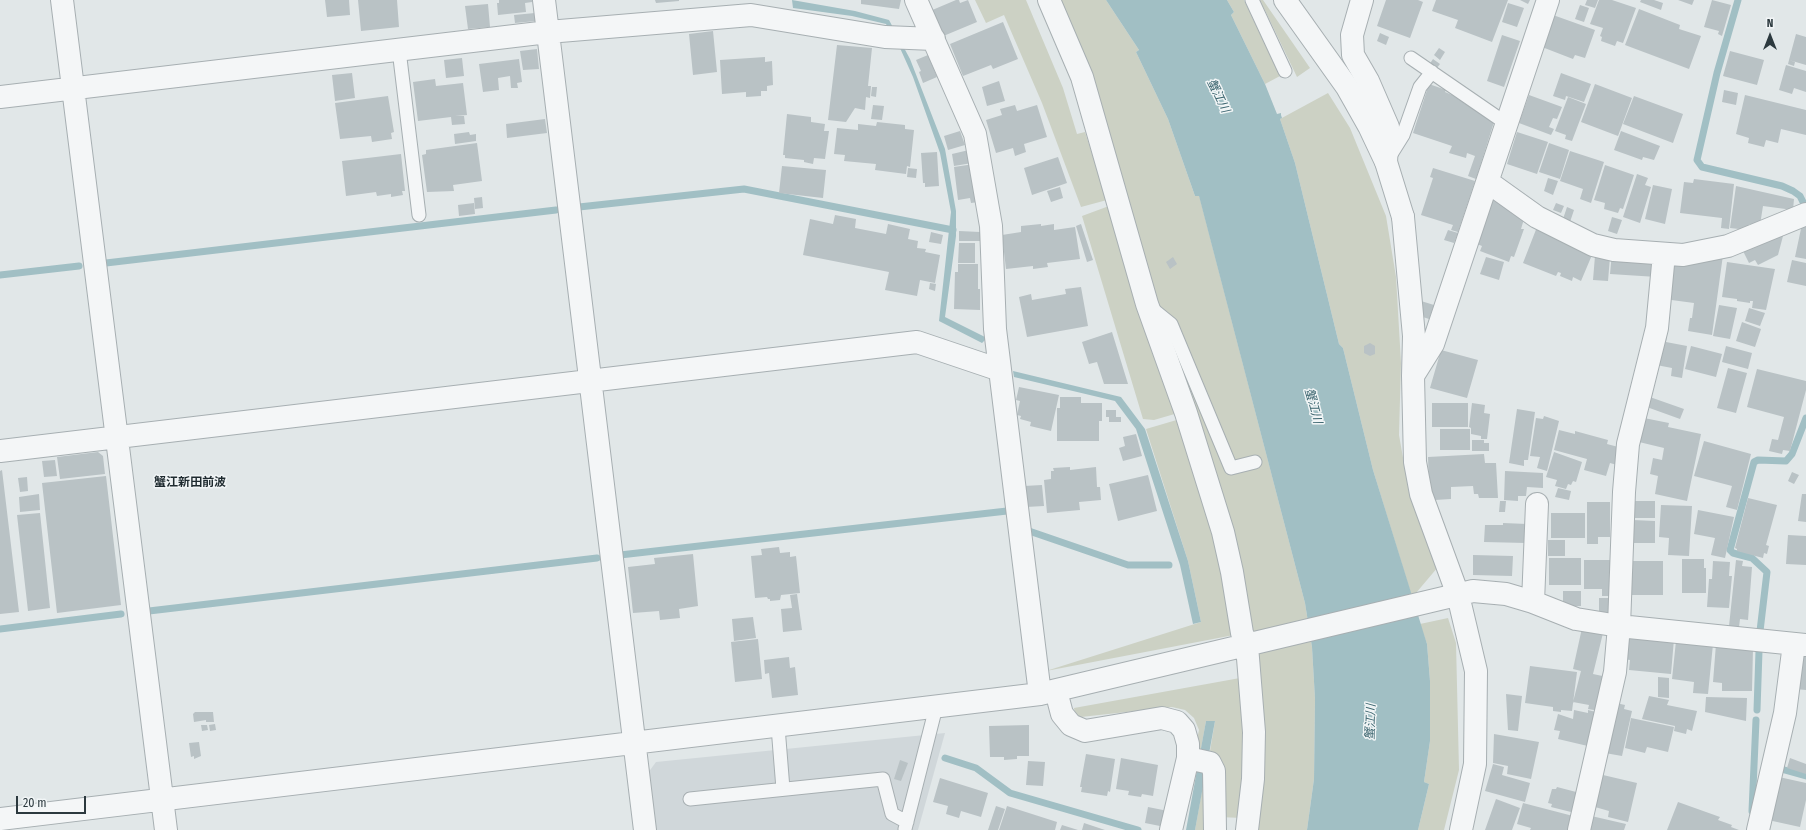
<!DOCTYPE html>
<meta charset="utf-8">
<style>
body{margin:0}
#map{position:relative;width:1806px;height:830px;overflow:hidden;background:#e1e7e8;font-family:"Fira Sans Condensed",sans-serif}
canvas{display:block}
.north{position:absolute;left:1750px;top:16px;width:40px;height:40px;-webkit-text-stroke:3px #f1f5f6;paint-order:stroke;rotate:0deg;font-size:11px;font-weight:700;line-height:16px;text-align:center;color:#2c393e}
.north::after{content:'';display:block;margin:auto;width:14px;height:18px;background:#2c393e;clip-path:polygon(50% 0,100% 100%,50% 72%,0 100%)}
.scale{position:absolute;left:16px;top:796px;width:70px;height:18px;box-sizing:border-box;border:2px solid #2c393e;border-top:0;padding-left:5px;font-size:12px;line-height:14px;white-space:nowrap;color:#2c393e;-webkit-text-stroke:3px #f1f5f6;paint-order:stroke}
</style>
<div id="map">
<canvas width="1806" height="830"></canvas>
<div class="north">N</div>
<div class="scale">20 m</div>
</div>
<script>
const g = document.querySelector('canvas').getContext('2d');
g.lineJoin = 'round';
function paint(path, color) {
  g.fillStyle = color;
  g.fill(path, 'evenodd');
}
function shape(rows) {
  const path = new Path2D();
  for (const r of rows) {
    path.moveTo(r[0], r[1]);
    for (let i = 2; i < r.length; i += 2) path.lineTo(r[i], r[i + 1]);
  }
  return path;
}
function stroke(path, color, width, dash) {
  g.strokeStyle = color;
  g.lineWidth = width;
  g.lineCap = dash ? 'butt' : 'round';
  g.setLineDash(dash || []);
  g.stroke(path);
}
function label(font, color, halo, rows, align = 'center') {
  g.font = font + ' "Fira Sans Condensed","Noto Sans JP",sans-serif';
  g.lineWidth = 3;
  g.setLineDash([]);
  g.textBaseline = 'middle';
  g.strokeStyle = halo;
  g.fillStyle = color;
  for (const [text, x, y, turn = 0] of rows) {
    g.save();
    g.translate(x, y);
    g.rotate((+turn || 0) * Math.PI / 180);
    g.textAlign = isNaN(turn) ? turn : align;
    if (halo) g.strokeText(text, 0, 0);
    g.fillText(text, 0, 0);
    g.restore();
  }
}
const built = shape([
 [945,733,918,830,652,830,645,777,656,762]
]);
const green = shape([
 [975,0,1026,0,1063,88,1077,134,1085,132,1107,200,1081,207,1042,103,1004,15,986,23],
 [1056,0,1106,0,1139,50,1136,52,1168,119,1195,196,1199,195,1305,603,1312,647,1315,699,1314,779,1307,830,1254,830,1255,660],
 [1227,0,1244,0,1280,76,1265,84,1231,15,1234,12],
 [1260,0,1263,0,1310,68,1297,77],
 [1328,93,1350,128,1386,216,1396,277,1401,363,1399,435,1409,492,1438,567,1416,593,1411,594,1373,470,1343,348,1339,344,1295,163,1280,119],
 [1109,206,1178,413,1154,420,1143,419,1082,216],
 [1180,419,1214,532,1234,635,1046,671,1201,622,1188,561,1146,429],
 [1448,618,1456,643,1459,770,1444,830,1418,830,1429,784,1424,782,1430,741,1430,681,1427,644,1420,624],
 [1240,678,1245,713,1242,818,1219,817,1220,769,1213,752,1210,751,1215,721,1206,721,1201,749,1195,748,1199,730,1194,718,1185,710,1172,707,1081,717,1075,714,1074,708],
 [1205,773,1208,830,1195,830]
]);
const water = shape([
 [792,0,855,11,889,20,910,59,945,149,956,211,956,236,945,317,987,338,982,343,939,321,951,212,940,153,913,77,900,48,886,24,852,16,793,8],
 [1106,0,1227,0,1234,12,1231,15,1265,84,1277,114,1281,113,1281,115,1282,118,1280,119,1295,163,1339,344,1343,348,1373,470,1427,644,1430,681,1430,741,1424,782,1429,784,1418,830,1307,830,1314,779,1315,699,1312,647,1305,603,1199,196,1195,196,1168,119,1136,52,1139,50],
 [1013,371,1121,397,1145,429,1188,561,1201,622,1193,624,1180,565,1136,429,1115,401,1014,377],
 [1206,721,1215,721,1195,830,1186,830]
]);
const stream = shape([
 [1738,0,1717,73,1697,160,1702,167,1782,186,1793,191,1800,196,1806,208],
 [579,207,744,189,953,230],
 [106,263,556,210],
 [0,275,79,266],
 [1029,531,1128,565,1169,565],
 [620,555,1007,511],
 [149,611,597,558],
 [0,629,121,614],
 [1760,631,1767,572,1752,558,1733,553,1730,550,1754,462,1758,460,1786,461,1792,454,1806,418],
 [1757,710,1759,651],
 [945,758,976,768,1010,793,1138,830],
 [1781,769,1806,776],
 [1752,811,1756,720]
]);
const building = shape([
 [325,0,349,0,350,15,327,17],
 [358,0,397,0,399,27,361,31],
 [499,0,532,0,532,2,525,3,526,12,498,15,497,3,499,3],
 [655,0,679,0,679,1,656,3],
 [861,0,901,0,899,9,861,4],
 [956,0,959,0,960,3,968,0,977,22,941,37,930,11],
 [1386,0,1418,0,1423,2,1410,38,1377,26],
 [1436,0,1508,0,1492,42,1455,28,1458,20,1432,11],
 [1520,0,1530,0,1528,4],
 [1587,0,1598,0,1595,8,1585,5],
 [1599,0,1612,0,1636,8,1623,43,1617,41,1615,46,1601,41,1602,37,1600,36,1603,28,1590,24],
 [1641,0,1654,0,1663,3,1661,10,1640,2],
 [1678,0,1694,0,1692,5],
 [1712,0,1731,5,1722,36,1718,34,1719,31,1704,27],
 [1508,3,1524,8,1517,27,1502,22],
 [488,4,490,27,468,29,465,6],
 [1580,5,1589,8,1584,22,1575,19],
 [1639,9,1680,25,1679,29,1701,36,1689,69,1625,45],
 [535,13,536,21,515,23,514,15],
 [1553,15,1595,30,1585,58,1575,55,1573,59,1542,47],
 [1003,22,1018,59,993,69,991,65,963,76,950,44],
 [713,31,717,72,693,75,689,34],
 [1380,33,1389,37,1386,45,1377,41],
 [1796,34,1806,37,1806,65,1789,60],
 [1502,35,1520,41,1504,87,1487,81],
 [837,45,872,48,868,86,871,86,870,98,866,97,865,110,855,108,846,122,828,120],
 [1439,48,1445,52,1440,60,1434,55],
 [537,49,539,69,523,70,520,51],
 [1730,51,1764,60,1757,85,1723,76],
 [928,55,937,77,923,83,919,72,921,71,916,60],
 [765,57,765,62,772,61,773,85,767,86,767,91,761,91,761,96,746,97,746,92,722,94,720,60],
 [462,58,464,76,446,78,444,60],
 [519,59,522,82,517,83,518,88,511,88,510,76,498,78,499,90,483,92,479,64],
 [1433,59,1440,64,1436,69,1429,65],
 [1789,60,1795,62,1794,66,1788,64],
 [1786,65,1806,71,1806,92,1794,88,1792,94,1779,90],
 [352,73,355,98,335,101,332,75],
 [1561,73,1591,84,1584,102,1566,96,1565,100,1553,96],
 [435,79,436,86,463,83,467,115,455,116,464,116,465,124,452,125,451,117,418,121,413,82],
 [999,81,1005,101,987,106,982,87],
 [1429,84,1446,90,1445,92,1452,95,1494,122,1476,179,1468,176,1475,156,1467,153,1466,158,1449,153,1452,146,1413,133],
 [1595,84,1632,98,1618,136,1581,122],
 [872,87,877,87,876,97,871,96],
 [1724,90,1738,93,1736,105,1722,102],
 [1529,95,1562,107,1557,119,1553,118,1549,127,1554,129,1551,135,1519,123],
 [1745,95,1806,110,1806,135,1781,129,1778,143,1766,140,1764,147,1748,143,1749,138,1736,134],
 [388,96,394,132,391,133,392,139,372,142,371,136,340,139,335,103],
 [1634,96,1683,114,1673,143,1623,124],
 [1568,97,1586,104,1572,141,1565,139,1566,135,1555,131],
 [873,105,884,106,882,120,871,119],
 [1015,105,1017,111,1037,105,1047,137,1024,144,1026,152,1015,156,1013,148,996,153,986,120,1002,115,1000,109],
 [787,114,811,117,811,122,825,124,824,131,829,131,825,159,814,158,813,164,804,162,804,160,785,158,785,155,783,155],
 [545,119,547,133,507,138,506,124],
 [877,122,905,125,905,129,914,130,910,167,907,166,906,174,875,170,876,164,844,161,845,155,834,154,837,128,858,130,858,124,876,126],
 [960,131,965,145,948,150,944,136],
 [1621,131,1660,146,1654,160,1643,157,1642,160,1614,150],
 [469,132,470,135,476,134,476,141,455,144,454,134],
 [1517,132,1548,142,1537,174,1507,164],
 [477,143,482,181,453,185,454,191,427,192,422,155,426,154,426,150],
 [1549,143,1569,150,1560,179,1539,172],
 [969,150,972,163,954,166,952,154],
 [1570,151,1604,162,1591,203,1580,199,1583,189,1560,181],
 [937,152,939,186,925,187,925,183,923,183,921,153],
 [401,154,405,191,402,191,403,195,391,197,391,194,377,196,376,192,346,196,342,161],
 [1058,157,1067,183,1032,195,1024,168],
 [974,164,979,202,971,203,970,198,958,200,954,167],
 [1605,165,1634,175,1623,209,1620,208,1618,213,1604,209,1605,203,1594,200],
 [782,166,826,170,823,198,779,193],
 [908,168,917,169,916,178,907,177],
 [1433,168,1475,181,1458,232,1451,230,1453,225,1421,215,1433,178,1430,177],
 [1637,174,1648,178,1645,185,1651,187,1640,223,1623,217],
 [1548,178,1558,181,1553,195,1544,191],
 [1694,179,1734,184,1729,229,1721,228,1722,218,1680,213,1684,182,1693,183],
 [1653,185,1672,189,1665,224,1645,219],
 [1736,186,1794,199,1793,210,1763,206,1760,225,1749,224,1748,230,1730,228],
 [1060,187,1063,198,1051,202,1047,191],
 [1494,195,1524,219,1521,229,1524,229,1514,257,1511,256,1509,262,1480,251,1482,246,1477,244],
 [482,197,483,208,475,209,474,198],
 [474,203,475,214,459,216,458,205],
 [1556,203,1564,206,1561,213,1553,210],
 [1567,207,1574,210,1570,222,1563,219],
 [835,215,856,219,855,228,886,234,888,224,910,229,908,239,918,241,917,248,926,249,925,252,940,255,935,283,920,280,917,296,885,290,889,272,803,255,810,219,833,224],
 [1612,217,1622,220,1617,234,1608,231],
 [1041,224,1041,226,1054,224,1054,230,1075,227,1080,259,1047,263,1048,267,1033,269,1033,266,1006,269,1002,235,1021,232,1021,226],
 [1081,224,1093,260,1087,262,1076,226],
 [1802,224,1806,226,1806,259,1795,257],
 [1537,227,1592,255,1581,281,1573,277,1572,281,1560,276,1561,273,1558,272,1556,276,1523,263],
 [1780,229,1783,236,1778,255,1758,265,1755,260,1749,263,1741,247],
 [1448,230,1458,233,1454,243,1444,240],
 [959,231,980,232,980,241,959,241],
 [931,232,943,235,941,244,929,242],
 [959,243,975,243,975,263,958,263],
 [1612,253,1658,257,1657,277,1610,274],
 [1723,255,1712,335,1688,331,1690,318,1692,318,1694,303,1664,299,1670,259],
 [1595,256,1610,257,1608,281,1593,280],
 [1173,257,1177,264,1170,269,1166,262],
 [1486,257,1504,262,1499,280,1480,274],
 [1792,260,1806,263,1806,286,1787,282],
 [1727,262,1775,269,1766,310,1752,308,1753,301,1750,301,1750,303,1737,301,1737,299,1722,297],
 [958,264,978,264,978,289,980,289,980,310,954,309,955,272,958,272],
 [930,283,936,284,935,291,929,289],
 [1081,287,1088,326,1027,337,1019,297,1031,294,1032,300,1066,294,1065,289],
 [1421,301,1434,305,1429,319,1423,317],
 [1719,305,1737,308,1730,339,1713,336],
 [1749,308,1765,313,1760,326,1745,321],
 [1742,322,1761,329,1755,347,1736,341],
 [1112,332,1128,384,1104,384,1097,362,1089,364,1082,342],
 [1657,333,1667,335,1666,342,1687,346,1682,378,1671,376,1672,368,1651,364],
 [1370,343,1375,346,1375,354,1370,356,1364,353,1364,346],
 [1691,346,1722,354,1716,377,1685,369],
 [1726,346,1752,353,1748,369,1722,362],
 [1441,350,1478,360,1467,398,1430,388],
 [1728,368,1747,373,1736,413,1717,408],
 [1757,369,1806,381,1806,390,1790,451,1783,450,1782,454,1769,451,1772,439,1778,440,1784,417,1747,407],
 [1019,387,1059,395,1051,431,1030,426,1031,422,1020,419,1021,416,1017,415,1020,401,1016,400],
 [1647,396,1684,409,1680,419,1644,406],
 [1060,397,1081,397,1081,403,1102,403,1102,421,1099,421,1099,441,1057,441,1057,408,1060,408],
 [1432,403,1468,403,1468,427,1432,427],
 [1472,403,1485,405,1484,413,1490,414,1487,439,1481,439,1481,436,1471,434,1471,428,1469,427],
 [1517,409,1535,412,1528,460,1524,460,1524,466,1509,463],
 [1106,410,1116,410,1116,417,1121,417,1121,422,1109,422,1109,417,1106,417],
 [1544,416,1559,421,1547,471,1537,468,1540,457,1530,456,1536,418,1543,419],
 [1644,418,1669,423,1668,427,1701,434,1687,501,1655,494,1658,476,1650,474,1653,458,1662,460,1664,448,1639,442],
 [1440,429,1470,429,1470,450,1440,450],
 [1559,430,1575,434,1575,431,1608,440,1607,444,1622,448,1617,465,1610,463,1606,476,1584,470,1587,459,1554,450],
 [1136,434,1142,456,1123,461,1119,448,1125,446,1123,437],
 [1472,440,1484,440,1484,443,1489,443,1489,451,1472,451],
 [1704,441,1751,454,1737,510,1726,507,1732,486,1694,476],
 [98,452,103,456,105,474,60,479,57,457],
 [1554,452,1582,462,1576,482,1573,481,1571,485,1568,484,1566,489,1555,486,1557,480,1546,477],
 [1484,454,1485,463,1496,463,1498,498,1479,498,1478,494,1474,494,1473,486,1451,487,1451,499,1435,500,1429,487,1428,457],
 [55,460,57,476,44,477,42,461],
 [1070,467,1070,470,1096,467,1097,487,1100,487,1101,500,1079,502,1080,510,1047,513,1044,480,1051,479,1051,471,1054,471,1053,468],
 [2,470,19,612,0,614,0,471],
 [1505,471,1543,473,1543,488,1527,487,1526,496,1518,496,1518,501,1504,500],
 [1792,472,1799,475,1794,484,1788,481],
 [1148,475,1157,511,1118,521,1109,484],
 [106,476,121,605,57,613,42,483],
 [27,477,28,491,20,492,18,478],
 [1042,485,1044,506,1026,507,1024,486],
 [1558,488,1571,491,1569,500,1555,497],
 [39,494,40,510,20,512,19,497],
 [1802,494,1806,494,1806,522,1798,521],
 [1748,498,1777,505,1766,545,1769,546,1767,554,1764,553,1763,558,1737,551,1737,549,1735,548],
 [1500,501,1506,501,1505,512,1499,512],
 [1635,501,1655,501,1655,518,1635,518],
 [1587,502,1610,502,1610,537,1598,537,1598,544,1587,544],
 [1661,505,1692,506,1689,556,1668,555,1669,538,1659,537],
 [1698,510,1734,517,1725,558,1711,555,1715,538,1694,534],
 [40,513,50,608,28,611,17,515],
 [1551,513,1585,513,1585,538,1551,538],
 [1633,520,1655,521,1655,543,1633,543],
 [1503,523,1527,524,1526,543,1484,542,1485,525,1503,525],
 [1788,535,1806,536,1806,565,1786,564],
 [1548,540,1565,540,1565,556,1548,556],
 [779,547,780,553,790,552,790,557,796,556,800,593,781,595,780,600,770,601,770,599,768,599,767,597,755,598,751,556,762,555,761,549],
 [693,554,698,606,679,609,680,618,660,620,659,611,633,613,628,567,655,564,654,558],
 [1473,555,1513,556,1512,576,1473,575],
 [1549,558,1581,558,1581,585,1549,585],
 [1682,559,1704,559,1704,568,1706,568,1706,593,1682,593],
 [1584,560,1611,560,1611,596,1602,596,1602,589,1584,589],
 [1736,560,1743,561,1742,566,1752,567,1748,620,1740,619,1739,627,1729,626],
 [1630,561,1663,561,1663,595,1630,595],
 [1713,561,1730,562,1729,576,1732,576,1729,608,1707,607,1709,579,1712,579],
 [1563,591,1581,591,1581,606,1563,606],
 [797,594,802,630,783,632,781,609,792,608,790,595],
 [1599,598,1613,598,1613,613,1599,613],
 [753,617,756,638,734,641,732,619],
 [1582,628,1603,633,1593,674,1607,677,1600,711,1588,709,1589,705,1573,702,1581,671,1573,669],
 [1626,635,1674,639,1671,674,1629,670,1630,660,1623,659],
 [758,639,762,679,735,682,731,642],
 [1676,641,1713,644,1708,694,1693,693,1694,682,1672,679],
 [1716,644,1753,648,1752,691,1722,691,1722,683,1713,682],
 [1799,655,1806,656,1806,690,1795,689],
 [789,657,790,668,795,667,798,695,772,698,769,673,765,674,764,660],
 [1530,666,1577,672,1572,711,1561,710,1561,712,1553,711,1553,707,1525,703],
 [1658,677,1669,678,1669,698,1658,697],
 [1506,694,1522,696,1518,731,1508,730],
 [1649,696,1669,700,1667,705,1697,711,1692,731,1687,729,1686,734,1674,731,1675,726,1642,719],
 [1706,697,1747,698,1746,721,1705,712],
 [1616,703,1625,705,1624,709,1632,711,1622,756,1605,753],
 [1574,710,1588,713,1588,710,1600,713,1592,747,1558,739,1560,731,1554,730,1558,714,1573,719],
 [195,712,213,712,214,722,206,722,206,720,194,722,193,714],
 [1631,718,1674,727,1668,752,1647,747,1645,753,1625,748],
 [215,724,216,730,210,731,209,725],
 [201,725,207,725,208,730,202,731],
 [1029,725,1029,756,1017,756,1017,759,1004,760,1004,757,990,757,989,726],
 [1494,734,1539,742,1531,779,1507,774,1508,766,1493,763],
 [199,742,201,756,194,759,194,756,191,757,189,743],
 [1086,754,1115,759,1110,792,1108,791,1107,796,1081,792,1082,787,1080,787],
 [1121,758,1158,765,1153,796,1142,794,1141,797,1128,795,1129,791,1116,789],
 [1790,758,1806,764,1806,774,1787,768],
 [900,760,908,763,901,781,894,779],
 [1028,761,1045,762,1043,786,1026,785],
 [1493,764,1504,767,1502,775,1530,783,1525,802,1485,791],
 [1603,775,1637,783,1628,822,1608,817,1609,811,1595,807],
 [1779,777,1806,783,1806,800,1800,827,1768,820],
 [940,778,988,793,981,817,961,811,959,818,946,814,948,806,933,802],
 [1557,787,1580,793,1575,813,1551,807,1552,804,1548,803,1552,789,1556,789],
 [1496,799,1520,808,1512,830,1485,830],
 [1678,802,1720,817,1718,820,1732,825,1731,827,1739,830,1667,830],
 [1523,803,1573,816,1569,830,1530,830,1531,828,1517,824],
 [996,806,1005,809,998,830,988,830],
 [1007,806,1057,822,1055,830,999,830],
 [1148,807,1168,811,1165,827,1145,823],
 [1587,815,1626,824,1624,830,1583,830],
 [1084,823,1105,830,1082,830],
 [1062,825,1078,830,1060,830]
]);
const service = shape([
 [1252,0,1285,71],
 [399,50,419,215],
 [1411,58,1507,124],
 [1388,159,1403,135,1420,87,1432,72],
 [1150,307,1171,324,1231,468,1255,462],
 [778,727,783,789],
 [690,799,883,779,892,814,907,822],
 [905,829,936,707]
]);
const minor = shape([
 [62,0,166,830],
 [544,0,645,830],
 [916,0,975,134,991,226,995,329,1040,694],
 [1049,0,1082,77,1147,304,1186,413,1223,532,1232,572,1242,633,1247,646,1254,732,1253,779,1247,830],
 [1362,0,1352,35,1353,55,1368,81,1388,127,1386,162],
 [0,97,548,32,751,15,885,37,934,39],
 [1488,182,1537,217,1593,245,1614,250,1683,255,1728,246,1806,214],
 [1403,217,1414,336,1413,376,1415,462,1421,494,1458,595,1476,671,1475,764,1461,830],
 [1413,376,1433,344,1548,0],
 [0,451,917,342,1000,370],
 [1533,602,1537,504],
 [1056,691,1062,714,1071,725,1085,731,1162,718,1177,722,1184,730,1188,744,1188,758,1171,830],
 [1188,758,1210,763,1214,771,1215,830],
 [0,819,1040,694,1473,591,1506,594,1533,602,1576,619,1619,626,1806,645],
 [1579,830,1615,672,1619,626,1624,492,1628,444,1657,328,1664,254],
 [1758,830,1785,713,1794,644]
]);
const tertiary = shape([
 [1285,0,1347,87,1369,126,1386,162,1403,217]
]);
const waterNames = [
 ["蟹江川",1218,96,64],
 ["蟹江川",1313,406,75],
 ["蟹江川",1371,722,-88]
];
const neighbourhoodNames = [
 ["蟹江新田前波",190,483]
];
paint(built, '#d0d7da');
paint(green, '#ccd1c4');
paint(water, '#a1bfc4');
stroke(stream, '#a1bfc4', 7);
paint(building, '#b9c2c5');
stroke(service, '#a7afb2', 15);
stroke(minor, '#a7afb2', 24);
stroke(tertiary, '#a7afb2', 24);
stroke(service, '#f4f6f7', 13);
stroke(minor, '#f4f6f7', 22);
stroke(tertiary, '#f4f6f7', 22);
label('italic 12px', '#3a646e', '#f1f5f6', waterNames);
label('bold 12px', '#1e2a2f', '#f1f5f6', neighbourhoodNames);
</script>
